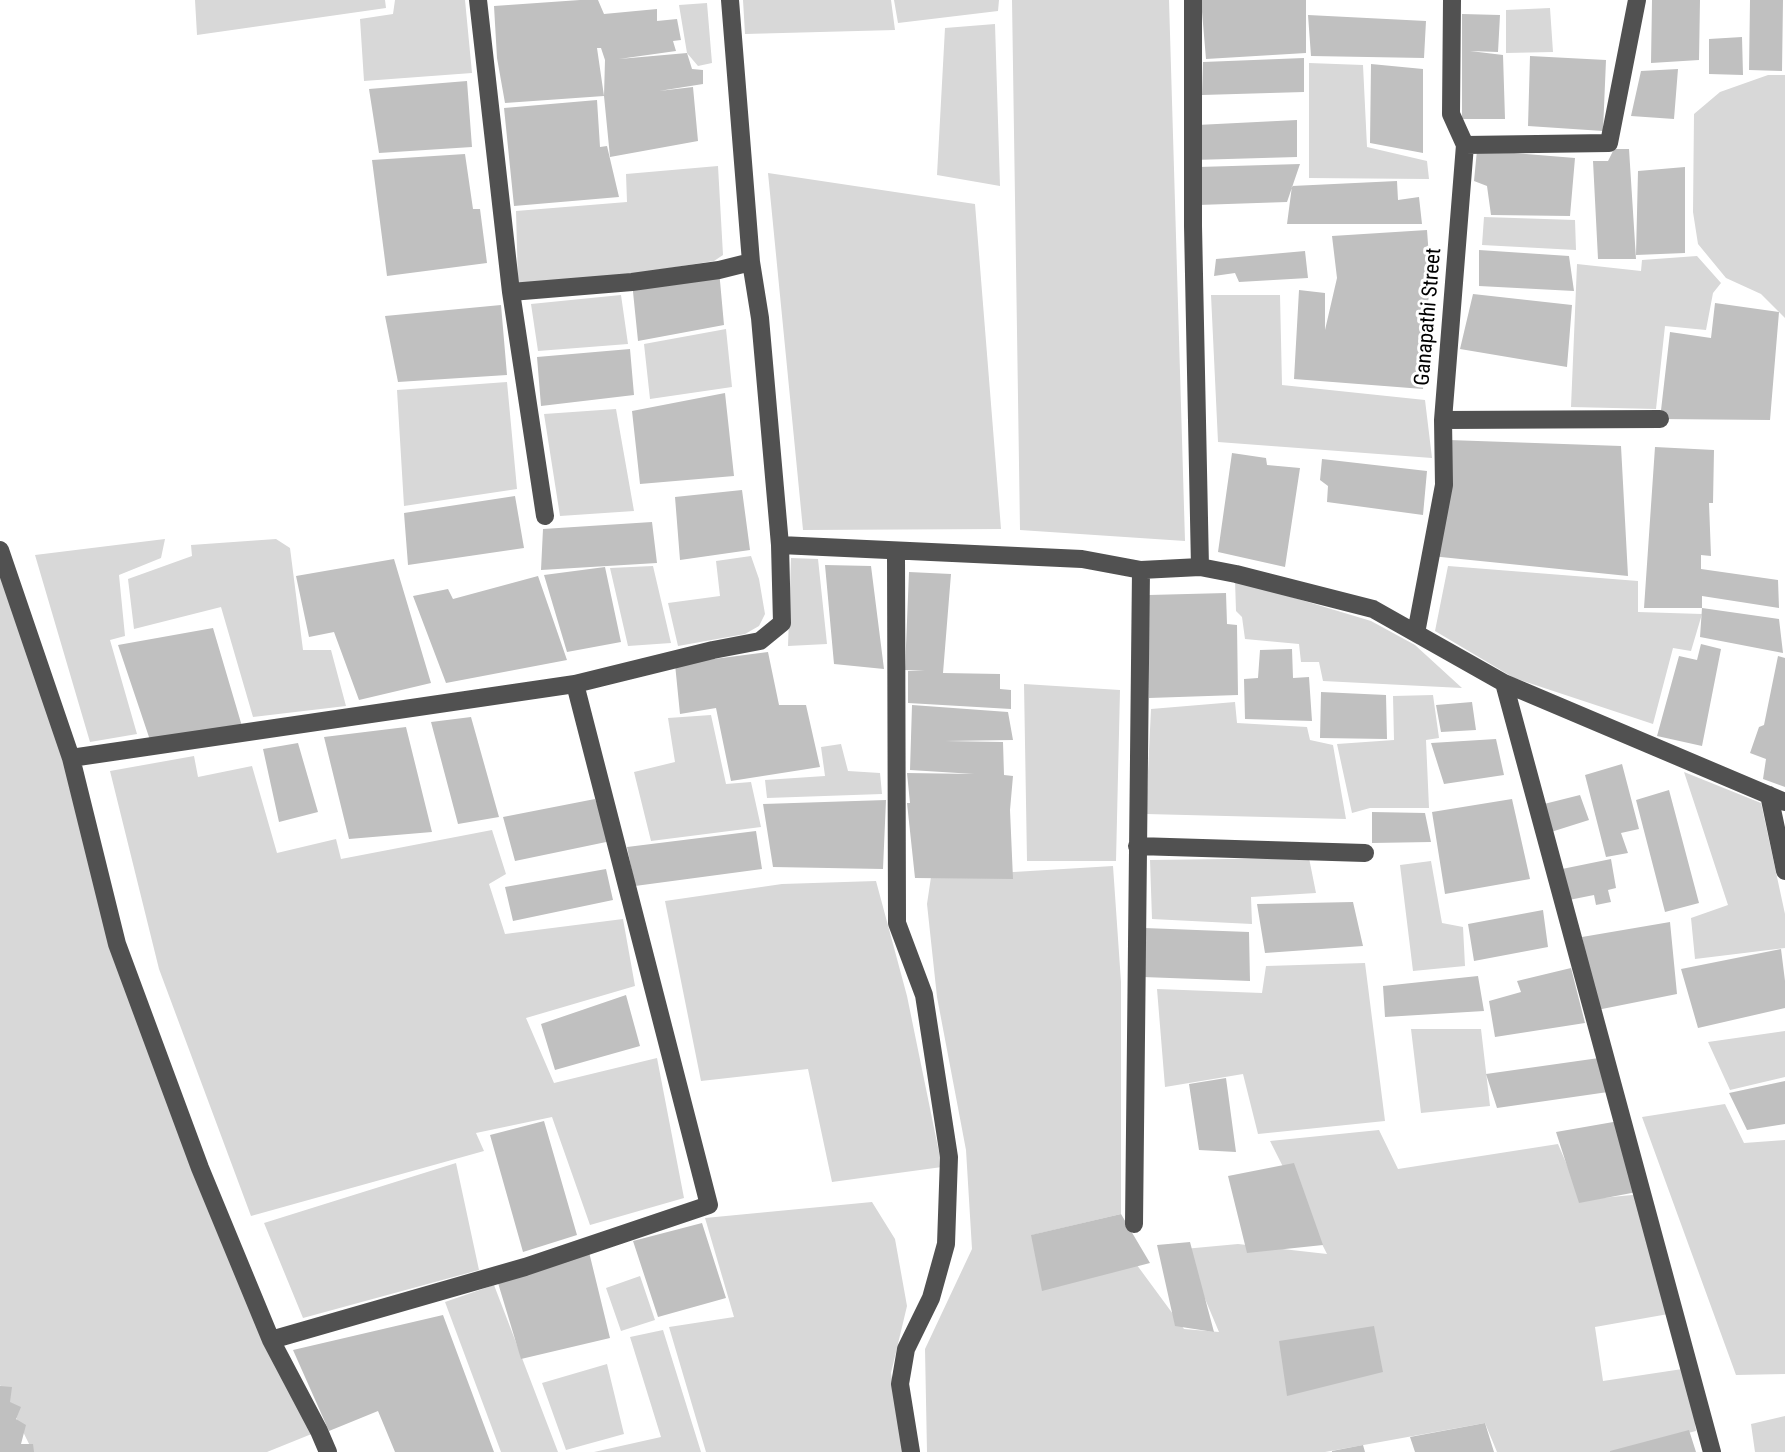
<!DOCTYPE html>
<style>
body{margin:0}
canvas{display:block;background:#fff}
</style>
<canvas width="1785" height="1452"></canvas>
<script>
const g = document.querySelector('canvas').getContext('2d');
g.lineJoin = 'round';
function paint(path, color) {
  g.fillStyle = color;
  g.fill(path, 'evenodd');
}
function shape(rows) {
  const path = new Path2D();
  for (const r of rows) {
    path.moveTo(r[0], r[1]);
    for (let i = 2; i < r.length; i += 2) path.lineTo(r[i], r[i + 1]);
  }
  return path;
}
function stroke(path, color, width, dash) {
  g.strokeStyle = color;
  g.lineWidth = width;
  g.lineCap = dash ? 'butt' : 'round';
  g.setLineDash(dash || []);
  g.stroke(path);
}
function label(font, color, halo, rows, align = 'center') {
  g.font = font + ' "Roboto Condensed",sans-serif';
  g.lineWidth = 6;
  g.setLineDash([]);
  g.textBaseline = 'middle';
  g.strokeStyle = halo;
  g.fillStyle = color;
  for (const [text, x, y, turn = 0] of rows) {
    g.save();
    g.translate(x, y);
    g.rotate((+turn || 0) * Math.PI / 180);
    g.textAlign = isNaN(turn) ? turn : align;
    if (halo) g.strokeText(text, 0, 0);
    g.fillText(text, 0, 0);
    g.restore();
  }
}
const green = shape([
 [195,0,385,0,386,8,197,35],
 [395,0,465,0,472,73,364,81,360,19,393,14],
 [743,0,891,0,895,30,745,34],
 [894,0,999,0,998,11,898,23],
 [1012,0,1169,0,1185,541,1020,530],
 [707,3,712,63,698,66,687,53,679,5],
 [1550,8,1553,52,1506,53,1506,10],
 [995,24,1000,186,937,175,945,28],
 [1309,63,1363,65,1367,147,1427,161,1429,179,1309,178],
 [1768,75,1785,75,1785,318,1761,294,1726,278,1698,244,1693,212,1694,114,1720,92],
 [718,166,723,255,714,261,632,274,518,285,516,211,627,202,626,174],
 [768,173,975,204,1001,529,803,530],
 [1484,217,1575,220,1576,250,1482,245],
 [1697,256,1721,283,1713,293,1706,330,1665,326,1656,409,1571,407,1577,264,1641,271,1642,260],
 [621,295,628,344,538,351,531,304],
 [1211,295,1280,295,1282,385,1425,400,1432,458,1218,442],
 [726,329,732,387,650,399,644,344],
 [507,382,517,489,404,506,397,390],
 [616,409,634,511,560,516,544,414],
 [165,539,161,558,119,575,125,636,110,640,137,734,90,742,35,555],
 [276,539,290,548,303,650,331,650,346,706,253,717,221,607,134,629,128,579,192,556,191,545],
 [751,556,759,579,765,614,759,626,745,634,678,646,668,603,720,596,716,561],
 [0,557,71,758,117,944,200,1168,319,1431,267,1452,33,1452,0,1385],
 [791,558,818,559,827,644,788,646],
 [653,566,671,643,628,646,610,568],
 [1448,566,1638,581,1638,612,1702,614,1691,651,1673,648,1653,724,1514,678,1435,631],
 [1235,580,1371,621,1415,645,1462,688,1323,681,1319,662,1301,662,1299,644,1245,639,1242,617,1236,611],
 [1024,684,1120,690,1116,861,1027,861],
 [1433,695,1439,738,1426,740,1429,808,1370,808,1352,813,1337,744,1394,740,1393,696],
 [1235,702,1237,723,1307,727,1310,740,1333,745,1346,819,1146,814,1151,709],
 [711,715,726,784,751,782,761,827,651,841,634,772,675,762,668,718],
 [841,744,848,771,880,773,882,794,767,798,765,780,825,776,821,747],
 [194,756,198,777,252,766,277,853,336,839,341,859,492,830,506,874,489,884,505,934,623,919,635,986,526,1018,554,1083,657,1058,684,1198,590,1225,552,1117,476,1133,484,1151,251,1216,159,969,110,771],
 [1684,772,1761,803,1785,914,1785,948,1695,959,1691,918,1728,905],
 [1309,858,1316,893,1251,897,1252,924,1152,919,1150,860],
 [1431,861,1442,923,1463,927,1465,966,1413,971,1400,865],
 [1113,866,1121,982,1121,1214,1032,1235,1131,1257,1184,1329,1219,1332,1184,1249,1238,1244,1327,1254,1270,1141,1379,1130,1398,1169,1558,1144,1582,1200,1642,1194,1674,1313,1595,1327,1603,1381,1689,1368,1696,1431,1612,1452,1497,1452,1485,1423,1325,1452,927,1452,925,1349,972,1249,966,1150,937,997,927,904,931,877],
 [876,881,907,996,942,1167,832,1182,808,1069,701,1081,665,901,782,884],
 [1365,963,1385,1121,1258,1134,1243,1074,1165,1087,1157,989,1262,993,1266,966],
 [1411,1029,1481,1029,1490,1106,1421,1113],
 [1785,1031,1785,1077,1730,1090,1708,1042],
 [1725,1104,1744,1143,1785,1140,1785,1374,1736,1375,1642,1117],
 [456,1163,479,1270,303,1318,264,1223],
 [872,1202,895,1239,907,1306,891,1373,904,1452,706,1452,669,1327,734,1317,705,1218],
 [640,1276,655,1320,621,1331,606,1288],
 [494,1285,558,1452,501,1452,445,1302],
 [663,1330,701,1452,594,1452,661,1437,630,1337],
 [607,1364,624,1434,566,1450,542,1383],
 [1785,1416,1785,1452,1755,1452,1751,1424]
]);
const building = shape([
 [580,0,598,0,604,14,657,9,657,21,677,19,681,40,673,41,676,51,619,59,687,53,692,69,703,70,703,84,659,91,693,87,698,141,610,157,604,96,605,60,601,48,597,48,604,96,505,103,497,58,494,6],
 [1201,0,1306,0,1306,53,1206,59],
 [1652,0,1700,0,1699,60,1651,63],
 [1750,0,1783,0,1782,71,1749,70],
 [1462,14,1500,15,1498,52,1470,51,1503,55,1505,119,1462,119],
 [1308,15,1426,21,1424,58,1311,56],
 [1742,37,1743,75,1709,74,1709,39],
 [1530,56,1606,60,1603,131,1528,126],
 [1304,58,1304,92,1202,95,1203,62],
 [1371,64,1423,69,1423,153,1370,143],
 [1678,69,1674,119,1631,116,1641,71],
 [467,81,472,147,379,153,369,89],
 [597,100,600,147,607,146,619,197,514,206,504,108],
 [1297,120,1297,157,1193,160,1197,125],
 [1614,149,1629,149,1636,259,1598,259,1593,161,1608,161],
 [1477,150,1575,158,1570,216,1491,215,1487,186,1474,181],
 [465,154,473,209,480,209,487,263,387,276,372,160],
 [1300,164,1287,202,1198,205,1198,167],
 [1685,167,1685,253,1636,255,1638,171],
 [1397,181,1398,200,1419,197,1422,224,1287,224,1292,186],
 [1427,230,1431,285,1421,340,1427,340,1423,389,1294,379,1299,290,1325,293,1325,330,1337,278,1332,236],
 [1479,250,1569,256,1574,291,1479,286],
 [1305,251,1308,278,1239,282,1235,273,1214,276,1216,259],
 [719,270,724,325,638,341,632,282],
 [1473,294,1572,305,1567,367,1460,349],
 [1715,303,1779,312,1770,420,1660,419,1670,332,1711,338],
 [501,305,507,375,398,382,385,316],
 [630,349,634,395,541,406,537,357],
 [725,393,734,476,640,484,632,411],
 [1449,440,1621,446,1628,576,1431,556],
 [1655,447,1714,450,1713,503,1709,503,1711,556,1701,555,1701,569,1778,580,1779,608,1702,596,1702,608,1644,608],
 [1232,453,1266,458,1267,465,1300,468,1285,567,1218,552],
 [1322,459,1427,471,1423,515,1327,502,1328,486,1320,480],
 [742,490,750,550,680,560,675,497],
 [515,496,524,548,408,565,404,513],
 [652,522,657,563,541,570,543,529],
 [394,559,431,683,359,700,334,632,309,637,296,576],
 [825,565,871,566,884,669,834,664],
 [605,567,621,642,567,652,544,575],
 [909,572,951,574,943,673,1000,674,1000,689,1011,690,1011,709,908,703,908,671,925,671,905,670],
 [538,576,567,660,446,683,413,596,448,589,453,599],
 [1226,593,1227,624,1237,625,1238,695,1149,698,1149,595],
 [1702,608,1779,619,1783,653,1700,637],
 [213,628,244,733,152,746,118,645],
 [1701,644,1721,649,1702,746,1657,736,1679,656,1697,660],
 [1292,649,1293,678,1309,677,1312,721,1245,719,1244,679,1258,678,1260,650],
 [768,652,779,705,806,705,820,767,731,781,716,708,680,714,675,664],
 [1778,656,1785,658,1785,787,1763,779,1766,759,1750,753,1759,727,1764,725],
 [1321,692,1386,695,1387,739,1320,738],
 [1472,702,1476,730,1441,732,1436,705],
 [912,705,1008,712,1013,740,945,741,1003,742,1004,775,1013,776,1010,810,1013,879,915,878,907,803,910,803,907,773,974,774,910,770],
 [471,717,499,817,458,824,431,722],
 [406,727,432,832,349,839,324,737],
 [1496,739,1504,775,1444,784,1431,743],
 [298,743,318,812,279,822,263,749],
 [1622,764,1639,829,1621,833,1628,853,1606,857,1585,775],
 [1669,790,1699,903,1665,912,1636,800],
 [1580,795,1589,820,1551,832,1544,804],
 [595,799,611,841,515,861,503,817],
 [1512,799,1530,879,1445,894,1432,812],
 [886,800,883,869,773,867,763,804],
 [1372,812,1425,813,1431,842,1372,843],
 [756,831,762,869,635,886,627,847],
 [1611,859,1616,888,1608,890,1611,902,1596,905,1594,895,1569,900,1562,869],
 [606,869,613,900,513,921,505,887],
 [1353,902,1363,946,1265,953,1257,904],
 [1543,910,1548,947,1474,961,1468,924],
 [1670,922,1677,994,1597,1010,1582,937],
 [1144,928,1249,932,1250,981,1143,977],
 [1781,949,1785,981,1785,1008,1698,1028,1681,969],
 [1571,968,1585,1023,1495,1037,1489,1001,1521,992,1517,981],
 [1478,976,1484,1011,1385,1017,1383,986],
 [626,995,640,1046,555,1070,541,1024],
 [1599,1058,1608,1092,1497,1108,1486,1074],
 [1226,1078,1236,1152,1199,1150,1189,1084],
 [1785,1081,1785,1124,1747,1130,1729,1093],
 [544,1121,577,1235,523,1252,490,1135],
 [1619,1121,1642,1191,1579,1203,1556,1132],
 [1294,1163,1323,1245,1247,1253,1228,1176],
 [1121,1214,1150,1263,1042,1291,1031,1235],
 [702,1223,726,1298,658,1317,633,1241],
 [1190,1242,1214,1332,1175,1326,1157,1245],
 [589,1252,610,1338,521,1359,498,1283],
 [443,1315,494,1452,395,1452,378,1411,329,1431,293,1350],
 [1374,1326,1383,1372,1287,1396,1279,1341],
 [0,1386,12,1387,10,1402,21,1407,16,1419,26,1425,21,1444,33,1444,34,1452,0,1452],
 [1485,1423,1494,1452,1415,1452,1410,1437],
 [1689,1430,1696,1452,1610,1452,1610,1451],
 [1363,1445,1365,1452,1332,1452,1332,1451]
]);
const minor = shape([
 [478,0,511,292,545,516],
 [1193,0,1193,226,1200,567],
 [1452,0,1451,114,1465,145],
 [1465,145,1609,143,1637,0],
 [511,292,632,282,719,270,751,262],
 [1443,420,1660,419],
 [780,545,1082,559,1141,570,1200,567,1236,574,1373,609,1504,683,1785,802],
 [0,550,71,758,117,944,200,1168,271,1340,319,1431,328,1452],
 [896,551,897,923,924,995,949,1157,946,1244,931,1298,906,1349,900,1384,911,1452],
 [1416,633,1444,485,1443,420,1465,145],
 [1504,683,1712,1452],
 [71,758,575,684,713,650,760,641,782,623,780,545,760,318,751,262,730,0],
 [1769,795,1785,871],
 [1137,846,1365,853],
 [1134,1224,1141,570],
 [271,1340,525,1267,709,1205,575,684]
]);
const streetNames = [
 ["Ganapathi Street",1429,317,-85]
];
paint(green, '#d8d8d8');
paint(building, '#c0c0c0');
stroke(minor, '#515151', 18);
label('21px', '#000', '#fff', streetNames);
</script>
